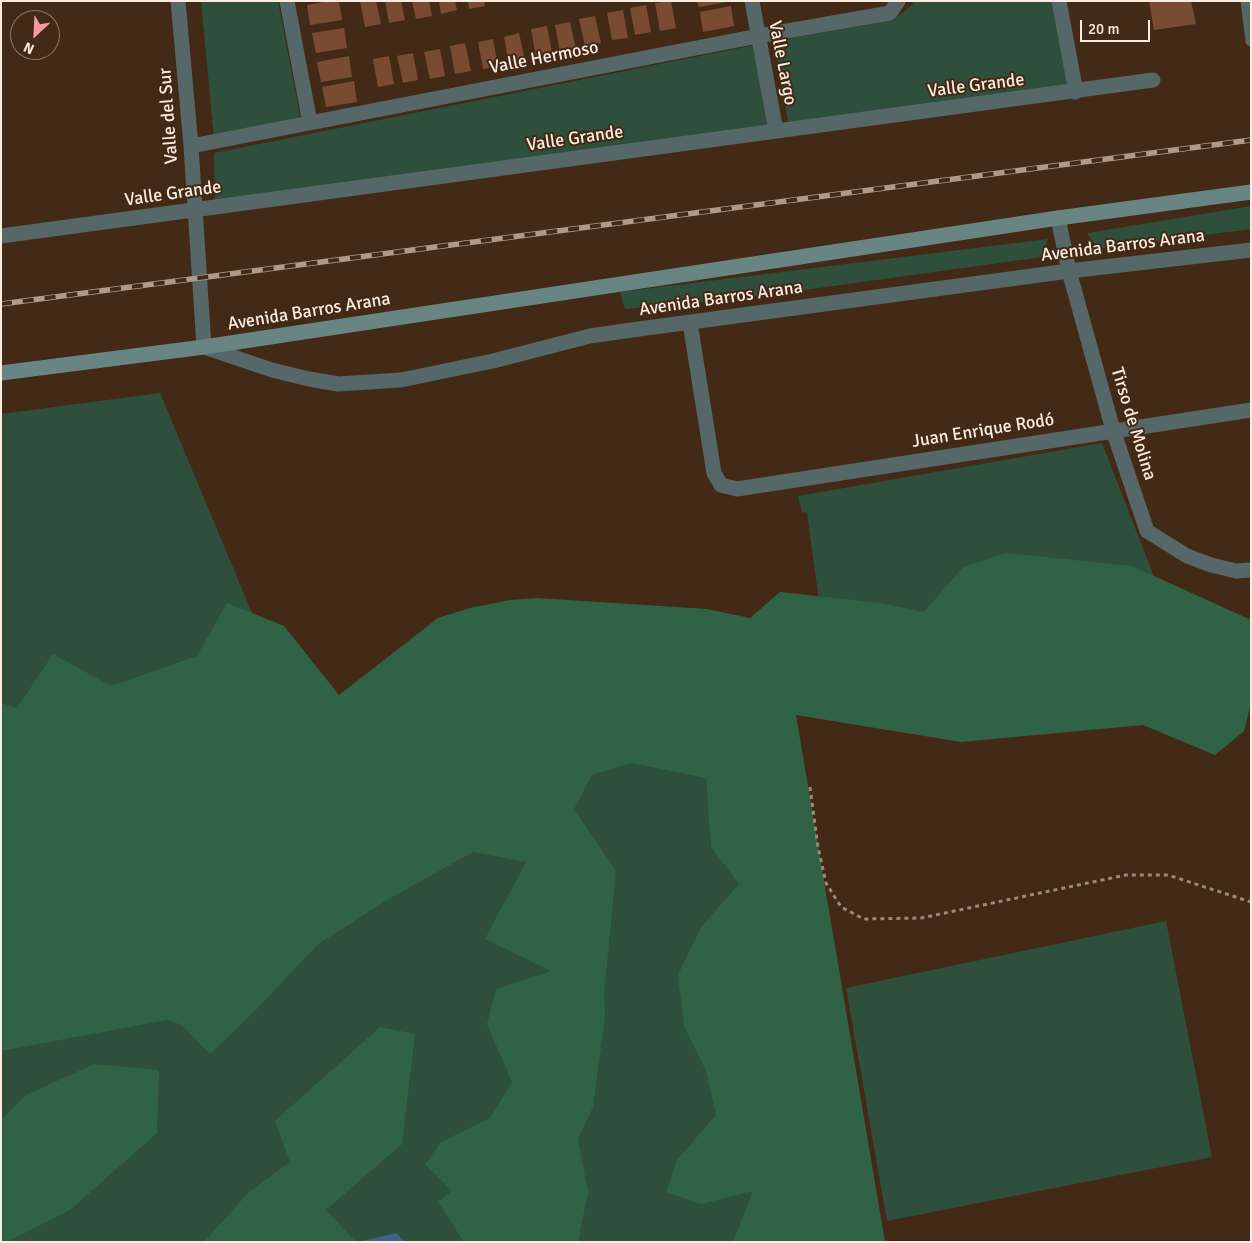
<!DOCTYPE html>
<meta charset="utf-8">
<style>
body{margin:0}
#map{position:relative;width:1252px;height:1243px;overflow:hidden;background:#432a16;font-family:Signika,sans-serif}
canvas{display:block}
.frame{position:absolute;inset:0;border:2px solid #fcebdf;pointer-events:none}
.north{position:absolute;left:10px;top:10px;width:50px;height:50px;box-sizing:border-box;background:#432a16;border:1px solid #8d7766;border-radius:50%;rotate:205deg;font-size:14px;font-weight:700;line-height:20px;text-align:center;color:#fcebdf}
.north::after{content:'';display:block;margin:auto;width:18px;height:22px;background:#f49aa4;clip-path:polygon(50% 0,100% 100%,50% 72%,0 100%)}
.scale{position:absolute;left:1080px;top:20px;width:70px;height:22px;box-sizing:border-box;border:2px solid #fcebdf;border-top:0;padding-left:6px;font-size:15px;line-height:18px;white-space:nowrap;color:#fcebdf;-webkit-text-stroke:4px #432a16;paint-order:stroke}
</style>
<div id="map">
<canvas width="1252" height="1243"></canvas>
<div class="frame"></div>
<div class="north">N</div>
<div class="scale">20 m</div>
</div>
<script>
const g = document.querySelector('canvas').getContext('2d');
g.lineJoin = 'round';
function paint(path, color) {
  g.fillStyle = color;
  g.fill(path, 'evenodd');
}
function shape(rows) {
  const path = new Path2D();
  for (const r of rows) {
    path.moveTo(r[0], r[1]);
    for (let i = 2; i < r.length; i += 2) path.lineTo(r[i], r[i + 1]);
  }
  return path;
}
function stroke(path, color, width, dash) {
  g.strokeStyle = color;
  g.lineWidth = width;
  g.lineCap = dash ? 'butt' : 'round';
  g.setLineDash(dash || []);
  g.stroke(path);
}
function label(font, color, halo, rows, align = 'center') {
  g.font = font + ' Signika,sans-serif';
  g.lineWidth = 4;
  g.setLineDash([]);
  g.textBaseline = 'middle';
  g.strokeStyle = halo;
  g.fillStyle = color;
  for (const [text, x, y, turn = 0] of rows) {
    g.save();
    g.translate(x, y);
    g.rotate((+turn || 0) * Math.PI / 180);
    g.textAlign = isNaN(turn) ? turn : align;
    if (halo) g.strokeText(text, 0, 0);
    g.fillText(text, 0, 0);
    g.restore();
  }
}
const green = shape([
 [201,1,278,1,301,121,214,138],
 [912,1,1059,1,1074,84,788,122,774,41,894,20,913,4],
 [760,44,775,124,215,201,214,153],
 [1251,206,1251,229,1098,249,1087,233],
 [1048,239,1042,257,747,298,625,309,620,292],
 [160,393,299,725,1,851,1,414],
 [1102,443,1176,633,825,645,807,513,802,512,798,496],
 [658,642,873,1242,1,1242,1,879],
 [1166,921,1212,1157,887,1221,846,988]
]);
const forest = shape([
 [1006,553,1132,566,1251,620,1251,703,1244,731,1215,755,1143,725,961,742,796,715,885,1242,733,1242,753,1191,701,1204,666,1192,677,1160,716,1115,706,1071,684,1026,678,975,701,927,739,884,711,847,706,778,632,763,592,775,574,809,616,871,604,994,605,1016,593,1107,578,1139,588,1192,578,1242,464,1242,438,1202,452,1191,425,1164,441,1142,490,1118,512,1082,487,1024,496,989,551,971,485,939,526,862,473,852,387,900,317,945,255,1011,210,1054,182,1025,167,1020,1,1051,1,703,17,708,53,654,111,686,197,656,227,603,284,626,339,695,438,618,470,608,510,600,537,598,707,609,750,618,780,592,881,603,924,612,963,567],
 [380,1027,415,1034,402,1144,326,1210,356,1242,204,1242,248,1193,290,1162,275,1121],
 [94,1064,159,1070,157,1133,70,1210,7,1242,1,1242,1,1120,26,1095]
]);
const water = shape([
 [396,1233,405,1242,357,1242]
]);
const building = shape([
 [329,1,339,1,342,20,310,25,307,5],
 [360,1,376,1,381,24,365,27],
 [385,1,401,1,405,20,389,23],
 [412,1,429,1,432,16,416,19],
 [439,1,455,1,457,10,441,14],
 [468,1,484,1,485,6,469,9],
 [671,1,676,28,660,31,655,3],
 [697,1,726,1,726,2,699,7],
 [1149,1,1191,1,1196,24,1154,30],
 [646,5,651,32,635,35,630,8],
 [731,6,734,26,703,32,700,12],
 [623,10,628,38,612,40,607,13],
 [595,16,601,43,585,46,579,19],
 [570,22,576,49,560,52,555,25],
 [547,26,552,53,536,57,531,29],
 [344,28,347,48,316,53,312,33],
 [519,33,525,61,509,64,504,37],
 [493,39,498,66,483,69,478,42],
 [465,43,471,71,455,74,450,46],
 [440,49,445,76,430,79,424,52],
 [413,53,418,80,403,83,397,56],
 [349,56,352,77,321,82,317,62],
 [389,56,394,84,378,87,373,59],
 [354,81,357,102,326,107,322,87]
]);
const path = shape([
 [810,787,818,847,826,883,841,907,864,919,921,918,1126,875,1168,875,1251,902]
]);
const lane = shape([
 [1246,1,1251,41]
]);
const street = shape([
 [178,1,191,146,204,347,272,370,309,379,338,384,401,380,493,361,590,336,639,329,1069,271,1251,250],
 [287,1,310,123],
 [752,1,776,131],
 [1059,1,1076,92],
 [191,146,758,36,890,13,898,1],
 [1058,218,1069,271,1113,430,1147,531,1187,556,1211,565,1236,571,1251,570],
 [1,236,1153,80],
 [690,323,714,473,721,485,737,489,1251,410]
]);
const secondary = shape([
 [1,373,204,347,1058,218,1251,192]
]);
const rail = shape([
 [1,304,1251,140]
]);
const streetNames = [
 ["Valle Hermoso",544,58,-11],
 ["Valle Largo",782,63,79],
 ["Valle Grande",976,86,-7],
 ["Valle del Sur",169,116,-94],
 ["Valle Grande",575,139,-8],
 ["Valle Grande",173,194,-8],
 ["Avenida Barros Arana",1123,246,-7],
 ["Avenida Barros Arana",721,299,-8],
 ["Avenida Barros Arana",309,312,-9],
 ["Tirso de Molina",1133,424,73],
 ["Juan Enrique Rodó",983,431,-9]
];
paint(green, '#2e4f3b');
paint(forest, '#306345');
paint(water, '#3e6288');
paint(building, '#7a4b33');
stroke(path, '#9e8979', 3, [4, 4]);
stroke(lane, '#556766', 11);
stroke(street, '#556766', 15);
stroke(secondary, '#688584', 15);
stroke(rail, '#ae9a8a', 5.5);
stroke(rail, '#432a16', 4, [11]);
label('18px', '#fcebdf', '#432a16', streetNames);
</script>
